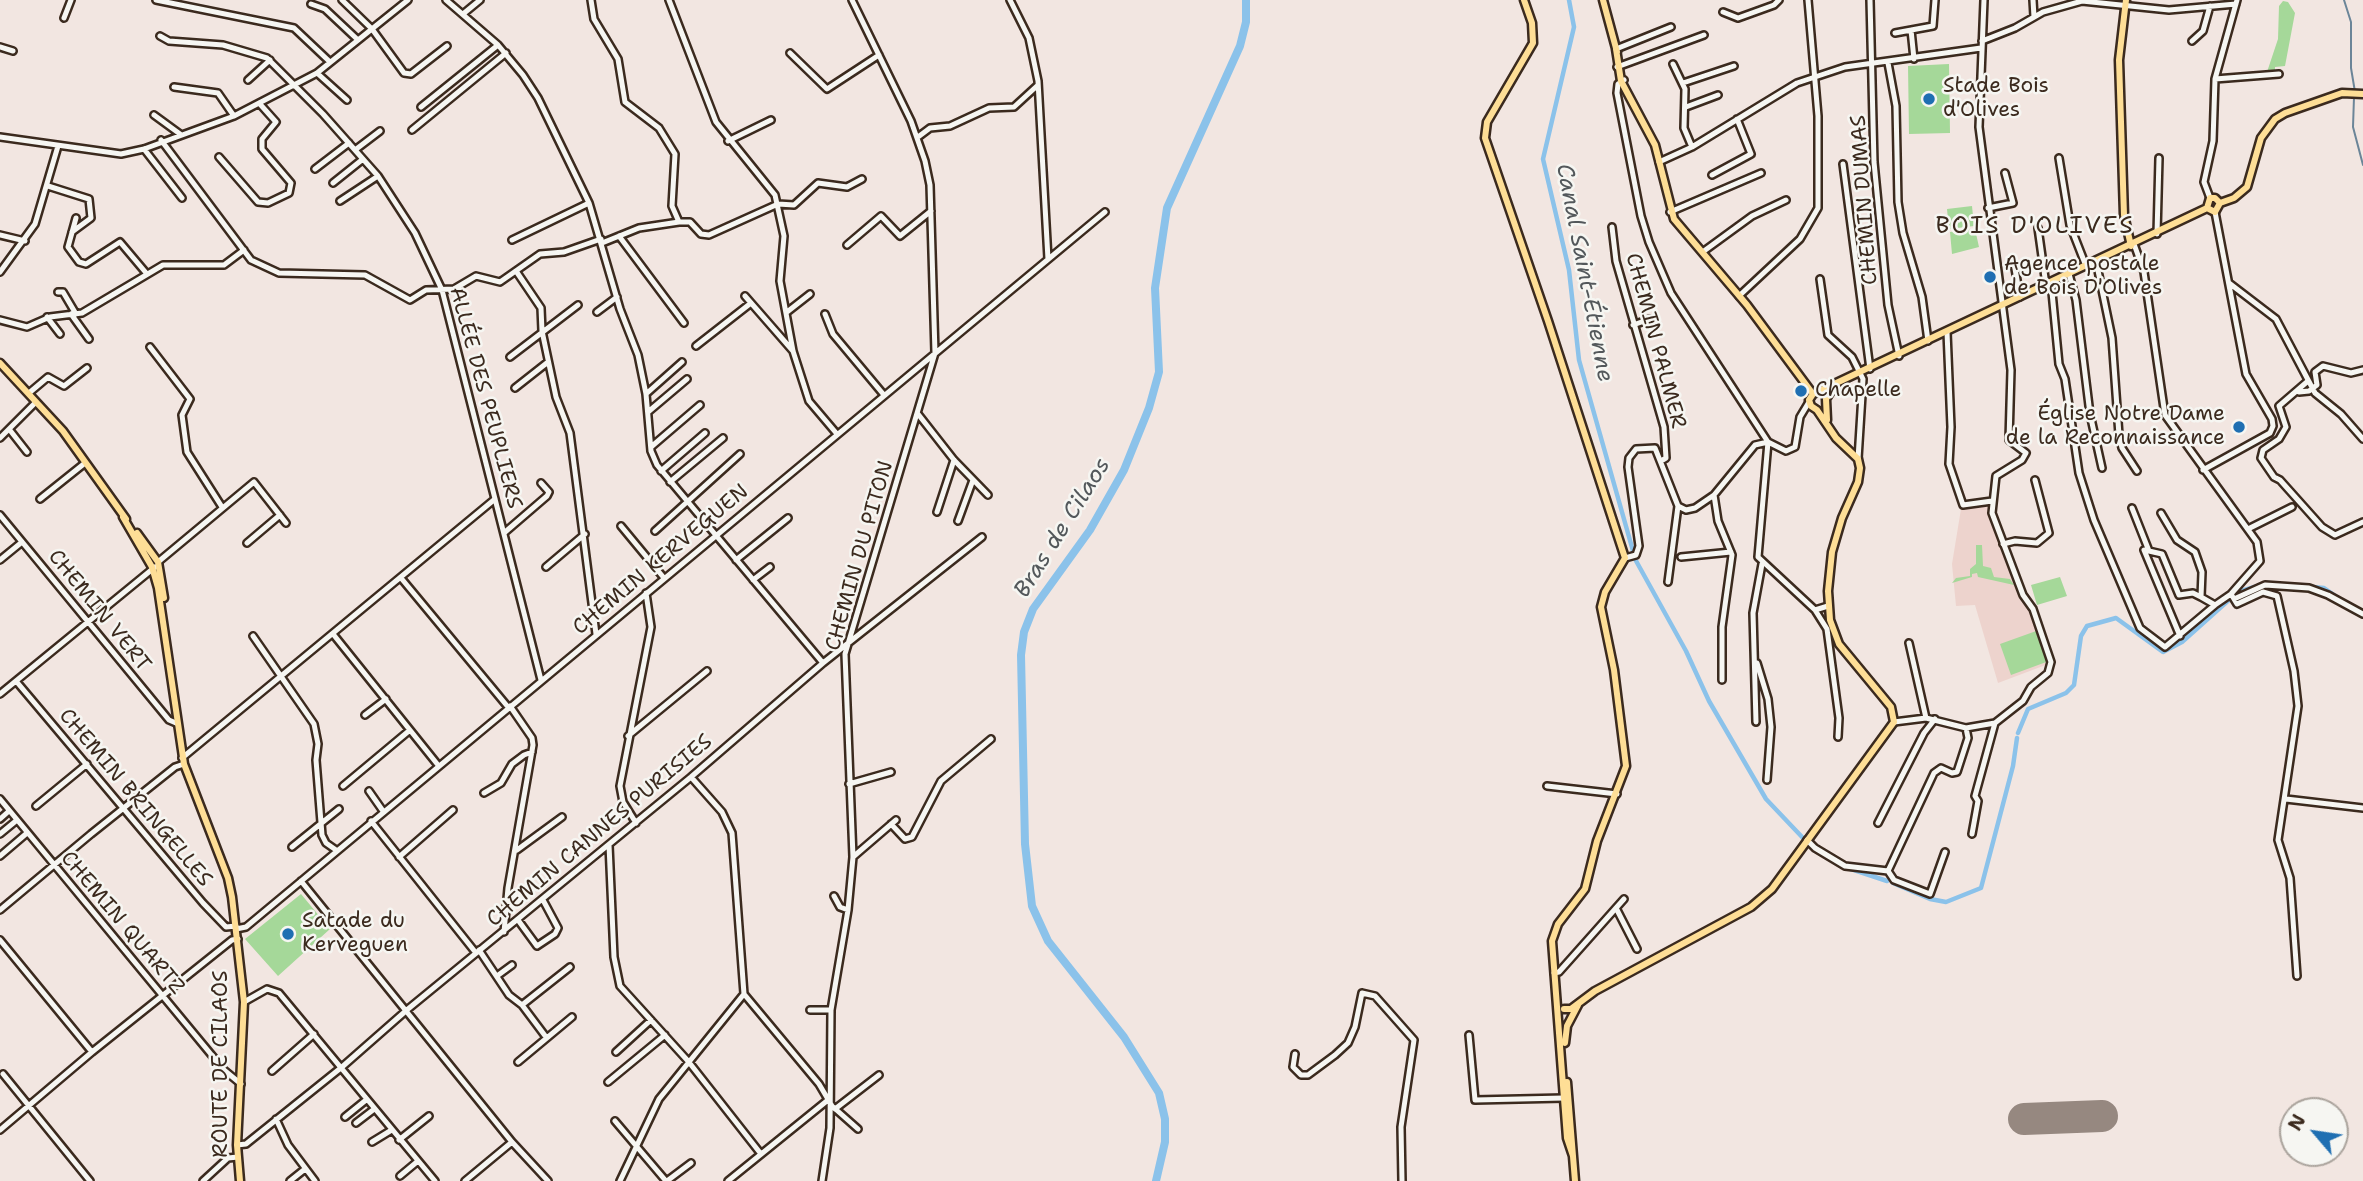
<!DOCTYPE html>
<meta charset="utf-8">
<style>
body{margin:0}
#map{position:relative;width:2363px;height:1181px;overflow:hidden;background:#f2e6e1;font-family:"Shantell Sans",sans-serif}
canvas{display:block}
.north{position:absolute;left:2279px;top:1097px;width:70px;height:70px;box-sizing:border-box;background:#f6f6f2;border:2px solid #aba49d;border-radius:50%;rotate:299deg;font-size:19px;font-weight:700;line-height:28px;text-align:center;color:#3b2a1e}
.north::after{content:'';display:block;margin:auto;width:24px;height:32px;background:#1f6fb2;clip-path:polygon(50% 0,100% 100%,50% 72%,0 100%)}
</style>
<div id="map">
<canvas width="2363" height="1181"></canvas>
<div class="north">N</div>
</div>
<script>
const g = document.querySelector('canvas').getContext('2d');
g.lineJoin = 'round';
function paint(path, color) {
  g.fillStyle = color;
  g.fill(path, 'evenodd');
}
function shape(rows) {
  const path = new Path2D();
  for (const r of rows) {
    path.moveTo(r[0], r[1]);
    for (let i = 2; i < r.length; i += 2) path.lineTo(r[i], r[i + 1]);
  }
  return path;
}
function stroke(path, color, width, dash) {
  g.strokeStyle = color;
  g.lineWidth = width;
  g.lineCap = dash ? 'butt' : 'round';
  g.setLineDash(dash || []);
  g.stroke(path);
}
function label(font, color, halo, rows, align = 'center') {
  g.font = font + ' "Shantell Sans",sans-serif';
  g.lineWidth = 5;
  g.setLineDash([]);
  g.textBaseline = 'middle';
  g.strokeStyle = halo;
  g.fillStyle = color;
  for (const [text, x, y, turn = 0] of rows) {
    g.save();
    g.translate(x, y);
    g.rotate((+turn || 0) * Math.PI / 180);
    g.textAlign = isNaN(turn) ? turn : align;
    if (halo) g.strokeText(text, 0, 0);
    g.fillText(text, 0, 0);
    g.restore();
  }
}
const built = shape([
 [1988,505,2051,663,1998,683,1975,605,1956,606,1952,564,1961,509]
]);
const green = shape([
 [2283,1,2288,2,2295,13,2285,66,2275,67,2275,72,2267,72,2278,39,2279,6],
 [1949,64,1950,133,1909,134,1908,66],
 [1972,206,1974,226,1949,229,1947,209],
 [1975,229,1979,247,1952,254,1950,232],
 [1976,545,1982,545,1983,566,1991,568,1994,577,2010,579,2014,585,1978,577,1977,573,1972,574,1972,577,1952,583,1956,578,1970,576,1970,569,1976,564],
 [2060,577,2067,596,2037,605,2031,585],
 [2039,630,2049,661,2011,675,2000,644],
 [301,894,330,929,278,976,245,939]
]);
const stream = shape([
 [2344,0,2351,22,2351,68,2355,92],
 [2354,97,2353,127,2363,165]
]);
const canal = shape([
 [1569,0,1574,27,1543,159,1569,270,1579,360,1633,551],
 [1635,559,1686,651,1709,701,1766,799,1803,838],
 [2267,583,2324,588,2344,602],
 [2241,591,2258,586],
 [2018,733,2028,709,2066,693,2074,685,2081,636,2087,626,2116,618,2163,652,2182,642,2230,599],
 [1814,850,1840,865],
 [1848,868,1887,881],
 [1893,883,1930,899,1946,902,1981,888,2013,766,2017,738]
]);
const river = shape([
 [1156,1181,1165,1142,1165,1119,1159,1093,1124,1037,1048,941,1032,906,1025,844,1021,655,1024,632,1033,609,1090,530,1124,470,1149,408,1159,372,1155,288,1167,208,1240,46,1246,22,1246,0]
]);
const runway = shape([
 [2024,1119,2102,1116]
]);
const minor = shape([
 [156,0,294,28,330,62],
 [342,0,372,29,404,73,411,74,447,46],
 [446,0,498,45,523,75,538,98,589,203,620,309,638,355,646,394,651,451,657,465,823,663],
 [591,0,594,19,618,59,625,102,659,128,675,154,672,206,679,222],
 [669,0,716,122,775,195,784,236,780,281,793,351,809,401,837,434],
 [1010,0,1029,38,1038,81,1048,259],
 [1870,0,1874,162,1888,305,1899,356],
 [2033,0,2034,17],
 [311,4,325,9,358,40],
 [1723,12,1738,18,1774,5,1779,0],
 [463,14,480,0],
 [64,18,71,0],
 [1911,30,1914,59],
 [1895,33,1933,26,1935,0],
 [160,36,169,41,223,45,267,58,323,114,378,176,415,233,442,290,541,680],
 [1982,41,2015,28,2043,12,2082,1,2169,10,2236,4],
 [2192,41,2203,31,2210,6],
 [0,47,13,51],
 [1616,49,1671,27],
 [790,53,827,89,879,55],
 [1888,63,1896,106,1898,202,1903,233,1922,297,1928,341],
 [1673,64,1685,89,1684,128,1692,147],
 [1617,67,1704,35],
 [317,73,347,100],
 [2215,79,2279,74],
 [248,80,270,60],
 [1624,80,1618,84,1617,93,1641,216,1649,242,1671,293,1768,442,1758,557,1815,610,1828,606],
 [1683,83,1734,66],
 [174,87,218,93,234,116],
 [421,107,498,45],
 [1686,107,1718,95],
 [154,115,180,134],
 [412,130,506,53],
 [0,137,121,154,144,149,234,116,317,73,408,0],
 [918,137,930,128,950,126,989,108,1014,107,1038,85],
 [161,140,251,260,279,273,365,275,410,300,426,290,454,289,476,276,500,282,540,254,564,252,601,239],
 [728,141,771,120],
 [144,149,182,198],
 [355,150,380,131],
 [219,157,258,202,268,203,289,193,291,183,262,149,262,139,276,122,259,103],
 [2059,158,2070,225,2086,266],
 [1659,162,1692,147,1797,83,1845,67,1981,48],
 [1843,164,1870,369],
 [315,169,349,143],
 [1712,175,1751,154,1737,119],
 [333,183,363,159],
 [48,186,89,199,91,218,72,232],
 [2210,198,2204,182,2213,141,2215,79,2237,0],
 [340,201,378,176],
 [1988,208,2013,203,2005,173],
 [1670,212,1761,173],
 [76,218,68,247,79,262,86,264,120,242,147,274],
 [1612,227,1616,261,1664,427,1666,458,1661,461],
 [2038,228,2046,285],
 [2157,234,2159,158],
 [0,235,25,241],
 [619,236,684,323],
 [512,240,589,203],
 [602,243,639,228,679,222,690,222,701,234,709,235,778,204,794,205,818,183,847,187,862,179],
 [2134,244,2144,272,2165,415,2257,542,2260,561,2231,594,2215,605,2201,597,2202,572,2195,552,2177,540,2161,513],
 [847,245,881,216,900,236,931,211],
 [1704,251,1752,216,1786,200],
 [2096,261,2112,338,2119,435,2122,448,2137,471],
 [2014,263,2020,297],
 [516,271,541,308,542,331,556,397,570,433,596,634],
 [0,272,35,224,58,146],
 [2069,274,2076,300,2090,414,2102,468],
 [1820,279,1828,335,1852,357,1863,379,1858,459],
 [2051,282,2059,364,2065,379,2079,473,2094,520,2140,628,2165,647,2215,605],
 [2229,283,2276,319,2315,393,2341,414,2363,439],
 [58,292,63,292,76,314],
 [745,296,793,351],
 [1739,296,1800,239,1818,208,1818,116,1808,0],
 [597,312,617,297],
 [787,312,810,294],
 [71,314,89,339],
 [825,314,833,334,884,395],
 [47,317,60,334],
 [0,320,27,327,50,317,82,313,163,265,224,265,244,250],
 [1633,325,1650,319],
 [1947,332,1951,427,1949,464,1963,505,1992,501],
 [696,346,751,303],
 [150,347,190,399,182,415,187,452,222,507],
 [510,357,578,305],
 [2308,381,2279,406,2286,427,2279,439,2263,450,2261,458,2274,477,2280,480,2322,527,2335,535,2363,522],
 [515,388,548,362],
 [2299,392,2309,391,2317,385,2315,372,2323,366,2351,373,2363,370],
 [29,393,48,377,64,386,87,368],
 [646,394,682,362],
 [648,412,687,379],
 [918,414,954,460,988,495],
 [9,429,27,452],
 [0,438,36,402],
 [651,447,700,405],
 [2203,470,2270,433,2273,426,2272,419,2246,374,2215,212],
 [661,471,705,433],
 [670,482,723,438],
 [1714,495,1718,521,1732,555,1722,627,1722,680],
 [40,499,85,463],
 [2132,508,2149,551,2162,554,2179,595,2193,593,2201,597],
 [937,512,954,460],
 [0,515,169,720,176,723],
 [958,521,973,480],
 [621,526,664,578],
 [2248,529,2292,507],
 [655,531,740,454],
 [504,533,547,496,549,492,541,483],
 [247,543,280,515],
 [2003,544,2015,541,2037,543,2049,533,2035,480],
 [2144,550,2180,636],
 [1681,557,1731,552],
 [1625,558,1636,555,1639,546,1628,467,1629,458,1636,449,1655,448,1678,506,1686,510,1695,508,1714,495,1755,445,1768,442,1786,451,1795,447,1800,417,1809,402],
 [0,560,22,542],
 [736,560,788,518],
 [158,562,254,482,286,523],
 [546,567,585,534],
 [401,578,508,707],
 [753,580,770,567],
 [1668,582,1678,506],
 [2231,594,2237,604,2263,592,2277,596,2294,671,2298,706,2278,840,2290,878,2297,976],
 [2234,599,2265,585,2309,588,2328,595,2363,614],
 [1815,610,1827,629,1839,718,1838,737],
 [333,634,438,765],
 [253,636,314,724,318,744,316,760,322,835,326,843,336,850],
 [1909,643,1926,718],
 [1757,663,1768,699,1771,727,1767,780],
 [16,681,203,903,226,927,236,926],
 [0,694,155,567],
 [365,715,386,699],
 [1756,722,1753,613,1762,564],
 [1894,722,1926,718,1966,728,1995,723,2023,701,2031,687,2048,673,2051,662,2033,609,2023,595,1992,513,1996,476,2022,460,2026,453,2009,440,2011,370,1979,127,1984,0],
 [628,736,707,671],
 [182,758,495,499],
 [691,777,722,812,732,833,744,994,819,1084,832,1106,858,1129],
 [849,784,891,772],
 [343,786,410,730],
 [1547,786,1617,794],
 [369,791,383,811],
 [484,793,501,783,512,764,524,755,532,752],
 [0,799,224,1070,241,1084],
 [2286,799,2363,808],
 [36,806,87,764],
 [0,819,9,811],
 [371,821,476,953],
 [636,823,623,802,620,786,651,627,646,593],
 [1878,823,1924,733,1935,719],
 [891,824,905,839,912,837,941,781,991,739],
 [0,834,17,820],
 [1972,834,1978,801,1975,796,1995,723],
 [1807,840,1815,848,1845,866,1888,871],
 [609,845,614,957,620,986,688,1061,761,1154],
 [292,847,339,809],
 [517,850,562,817],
 [0,856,27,833],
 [399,857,453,810],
 [853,857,896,820],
 [1888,871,1934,773,1941,768,1952,773,1957,772,1968,738,1966,728],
 [1888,871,1894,880,1930,894,1945,852],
 [301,881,512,1142,548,1181],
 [834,896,840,907,848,910],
 [1616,908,1637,949],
 [0,910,91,834,175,767,184,764],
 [518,920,537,946,555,934,558,928,543,900],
 [236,929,246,927,1105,212],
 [504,932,508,888,533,745,532,738,510,706],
 [0,940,92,1052],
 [479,950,509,995,522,1005,546,1037],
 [1554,973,1559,972,1624,899],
 [497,976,512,965],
 [244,1002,267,989,279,993,435,1181],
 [522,1005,570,967],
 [810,1010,831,1010],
 [1469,1035,1475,1100,1564,1098],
 [616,1052,651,1020],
 [1295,1054,1293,1067,1301,1075,1308,1075,1335,1055,1348,1043,1355,1027,1362,993,1375,996,1414,1040,1401,1127,1402,1181],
 [518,1062,572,1017],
 [272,1071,314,1034],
 [3,1074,90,1181],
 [608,1082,665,1035],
 [835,1109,879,1075],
 [345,1117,366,1100],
 [276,1119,288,1145,315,1181],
 [615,1121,666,1181],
 [356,1123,373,1110],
 [0,1130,92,1052,232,940,238,939],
 [399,1140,429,1116],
 [372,1142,390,1131],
 [237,1145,246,1144,342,1067,408,1009,691,777,823,663,982,537],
 [400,1176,418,1161],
 [203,1181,228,1158,238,1157],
 [290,1181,305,1169],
 [465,1181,512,1142],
 [620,1181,659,1099,744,994],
 [667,1181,691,1163],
 [728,1181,828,1100],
 [822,1181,830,1128,831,1010,848,910,853,857,845,654,935,353,930,185,925,161,911,121,852,0]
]);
const major = shape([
 [1524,0,1532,23,1533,43,1487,122,1485,138,1548,321,1625,558,1605,592,1601,607,1614,670,1626,766,1597,841,1585,889,1558,924,1552,941,1567,1138,1573,1156],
 [1603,0,1617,52],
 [2126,0,2119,60,2124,215,2131,246],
 [1616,49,1621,81,1655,145,1674,219,1747,305,1813,394],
 [2220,203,2234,198,2247,187,2261,138,2275,119,2285,113,2342,93,2363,94],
 [2207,208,2210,198,2215,198,2220,203],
 [2207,208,2215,212,2220,203],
 [0,363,63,431,126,519],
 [1813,394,2207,208],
 [1827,420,1826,399,1833,388],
 [123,517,152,567,158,588,184,764,228,878,232,897,244,1002,237,1145,240,1181],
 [137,533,158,562,164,598],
 [1564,1009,1571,1009,1595,991,1751,907,1772,889,1894,722,1891,707,1839,644,1830,620,1828,591,1832,552,1842,518,1858,482,1860,468,1858,459,1836,438,1817,410,1811,406,1809,400,1813,394],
 [1565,1043,1567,1026,1578,1005],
 [1567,1082,1575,1181]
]);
const markers = [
 [1929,99,7,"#1f6fb2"],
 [1990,277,7,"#1f6fb2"],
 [1801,391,7,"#1f6fb2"],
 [2239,427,7,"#1f6fb2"],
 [288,934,7,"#1f6fb2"]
];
const poiNames = [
 ["Stade Bois",1943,87],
 ["d'Olives",1943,111],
 ["Agence postale",2004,265],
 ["de Bois D'Olives",2004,289],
 ["Chapelle",1815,391],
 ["Église Notre Dame",2225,415,"right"],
 ["de la Reconnaissance",2225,439,"right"],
 ["Satade du",302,922],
 ["Kerveguen",302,946]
];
const streetNames = [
 ["CHEMIN DUMAS",1865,200,-94],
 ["CHEMIN PALMER",1655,341,75],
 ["ALLÉE DES PEUPLIERS",485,398,75],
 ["CHEMIN DU PITON",860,556,-74],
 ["CHEMIN KERVEGUEN",661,560,-40],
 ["CHEMIN VERT",99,611,51],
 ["CHEMIN BRINGELLES",135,798,50],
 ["CHEMIN CANNES PURISIES",600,831,-40],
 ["CHEMIN QUARTZ",122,923,50],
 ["ROUTE DE CILAOS",222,1064,-90]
];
const waterNames = [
 ["Canal Saint-Étienne",1584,273,79],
 ["Bras de Cilaos",1063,528,-58]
];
const quarterNames = [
 ["BOIS D'OLIVES",2035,227]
];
paint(built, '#edd3cd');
paint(green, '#a5d899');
stroke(stream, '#6b8598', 2);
stroke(canal, '#8bc2ea', 4.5);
stroke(river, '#8bc2ea', 8);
stroke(runway, '#968880', 32);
stroke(minor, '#3b2a1e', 10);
stroke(major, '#3b2a1e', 11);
stroke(minor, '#f6f6f2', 5);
stroke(major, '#fede96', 6);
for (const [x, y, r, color] of markers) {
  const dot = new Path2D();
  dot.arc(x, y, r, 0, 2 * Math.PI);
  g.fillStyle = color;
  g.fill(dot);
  stroke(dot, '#f6f6f2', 2.5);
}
label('21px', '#3b2a1e', '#f6f6f2', poiNames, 'left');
label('21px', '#3b2a1e', '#f6f6f2', streetNames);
label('italic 23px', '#53585b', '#f6f6f2', waterNames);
g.letterSpacing = '2px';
label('24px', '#3b2a1e', '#f6f6f2', quarterNames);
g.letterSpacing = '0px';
</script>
